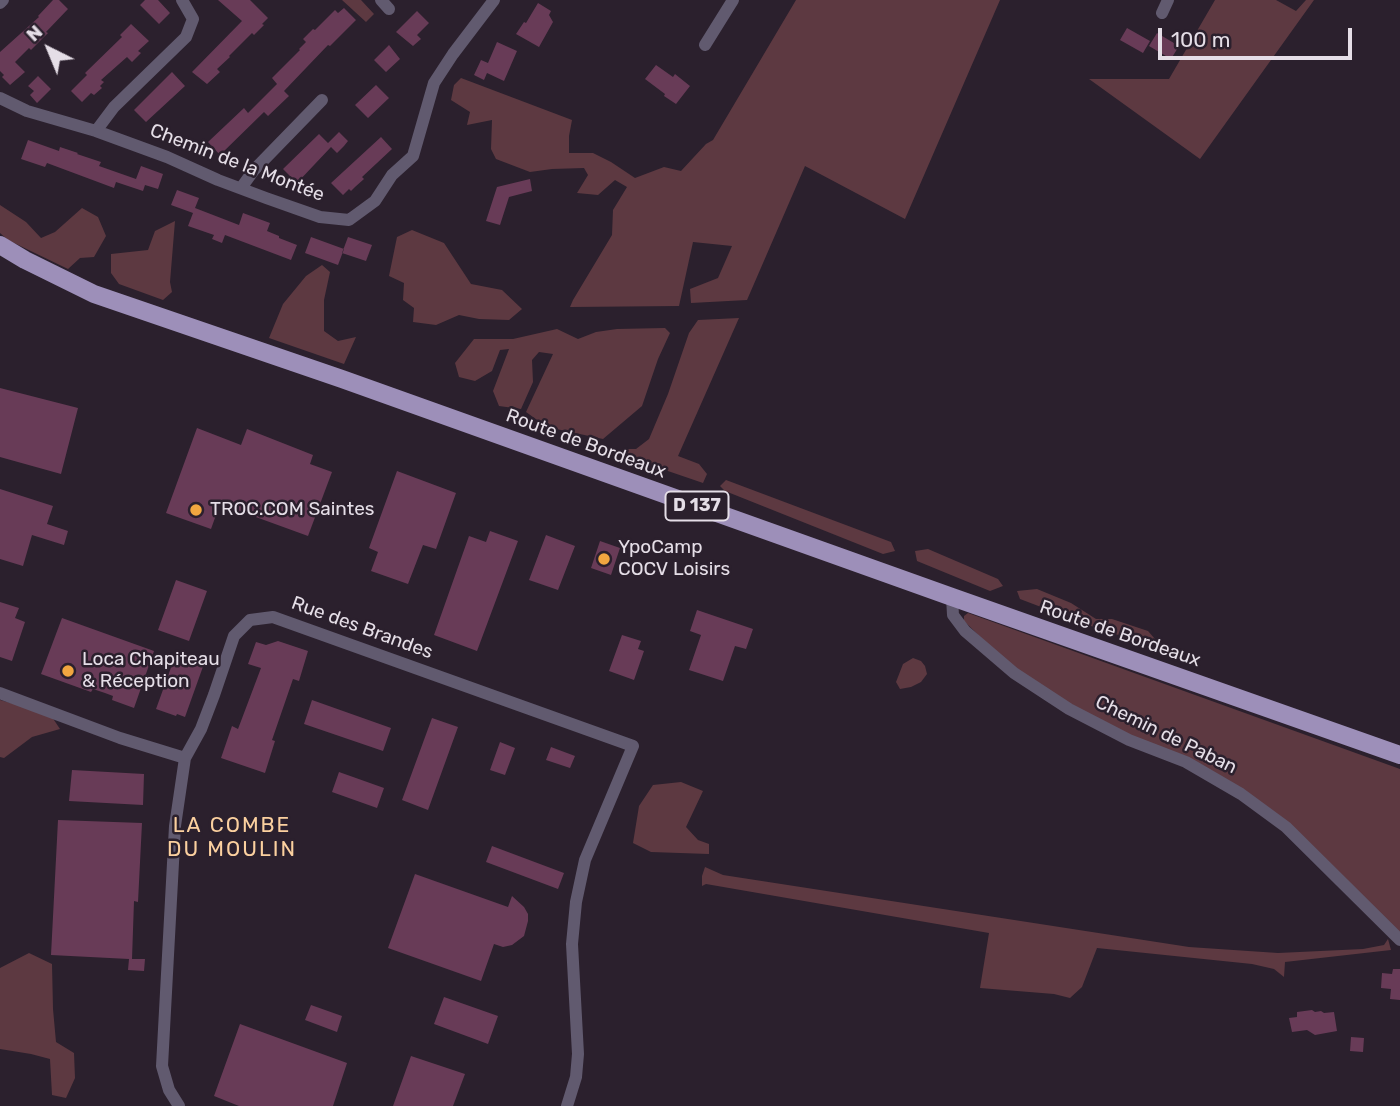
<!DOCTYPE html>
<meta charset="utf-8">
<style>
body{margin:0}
#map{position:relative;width:1400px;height:1106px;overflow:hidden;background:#2b202d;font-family:Rubik,sans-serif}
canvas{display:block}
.north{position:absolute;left:14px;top:14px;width:70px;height:70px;-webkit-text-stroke:5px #2b202d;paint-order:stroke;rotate:317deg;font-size:19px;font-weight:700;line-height:28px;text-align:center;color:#e5dee7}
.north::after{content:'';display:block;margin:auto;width:24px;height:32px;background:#e5dee7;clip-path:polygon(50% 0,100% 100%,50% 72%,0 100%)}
.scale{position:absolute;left:1158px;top:28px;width:194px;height:32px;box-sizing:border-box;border:4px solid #e5dee7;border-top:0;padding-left:9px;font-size:21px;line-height:24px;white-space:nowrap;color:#e5dee7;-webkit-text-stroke:5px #2b202d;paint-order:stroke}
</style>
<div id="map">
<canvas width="1400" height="1106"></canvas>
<div class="north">N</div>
<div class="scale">100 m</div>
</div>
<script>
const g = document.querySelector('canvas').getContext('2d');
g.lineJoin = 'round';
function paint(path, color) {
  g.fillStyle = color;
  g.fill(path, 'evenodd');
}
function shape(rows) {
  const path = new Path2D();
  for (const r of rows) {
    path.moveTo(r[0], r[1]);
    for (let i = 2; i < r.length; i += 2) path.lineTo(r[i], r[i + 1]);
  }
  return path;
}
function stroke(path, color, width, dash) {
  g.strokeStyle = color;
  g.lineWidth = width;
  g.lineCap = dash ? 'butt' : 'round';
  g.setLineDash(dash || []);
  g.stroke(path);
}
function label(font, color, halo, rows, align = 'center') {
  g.font = font + ' Rubik,sans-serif';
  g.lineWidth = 5;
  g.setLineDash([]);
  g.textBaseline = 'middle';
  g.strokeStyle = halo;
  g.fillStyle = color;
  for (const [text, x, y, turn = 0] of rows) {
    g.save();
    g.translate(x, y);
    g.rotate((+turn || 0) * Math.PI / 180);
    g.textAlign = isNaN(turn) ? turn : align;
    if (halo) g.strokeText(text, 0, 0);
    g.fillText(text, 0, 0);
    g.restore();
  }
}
const green = shape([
 [342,0,361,0,374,14,366,22],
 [796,0,1000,0,905,219,805,166,747,300,691,303,690,289,718,278,732,246,693,242,679,306,570,307,573,300,612,235,613,210,627,187,615,180,598,195,577,193,588,175,584,168,552,169,530,172,496,159,491,149,492,120,467,125,470,112,451,100,454,85,461,78,572,120,569,136,569,153,593,153,611,162,635,178,664,167,681,171,706,144,713,140],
 [1215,0,1276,0,1296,11,1306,0,1314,0,1200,159,1089,79,1169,79],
 [0,205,26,222,41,238,55,232,82,208,98,217,106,236,94,257,80,258,68,269,8,240,0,233],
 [175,221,170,282,172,292,163,300,119,284,111,273,111,254,148,250,155,231],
 [412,230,444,243,471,284,502,290,522,309,509,320,479,319,459,315,436,325,413,322,414,308,403,300,404,283,389,276,397,237],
 [322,265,330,272,324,300,324,331,338,341,356,337,344,364,269,338,283,304,306,276],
 [739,318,678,456,699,464,707,474,703,483,624,456,625,449,636,449,649,439,668,394,689,333,698,320],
 [665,328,670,333,658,359,642,406,603,439,547,427,526,412,553,354,539,352,532,360,533,382,521,409,499,406,493,391,509,349,500,350,492,371,475,381,459,377,455,363,474,339,513,339,557,329,578,339,596,332,617,329],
 [726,480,891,542,895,551,883,554,725,491,720,486],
 [928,549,998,579,1003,586,990,591,917,561,915,551],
 [1037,589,1071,603,1096,619,1112,619,1148,631,1155,639,1149,645,1091,626,1020,599,1017,591],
 [968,613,1400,769,1400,936,1241,794,1078,710,1015,671,964,621,964,616],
 [913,658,921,661,925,666,927,674,921,682,911,687,900,689,896,682,903,664],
 [0,700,50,714,60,729,32,737,4,758,0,757],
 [681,782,703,791,686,827,698,840,709,844,709,854,651,852,633,843,639,806,653,785],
 [705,867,723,875,1189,947,1278,953,1363,949,1384,945,1388,939,1391,950,1285,962,1284,977,1274,969,1252,964,1097,948,1082,987,1070,998,1054,994,980,988,989,933,706,884,702,886,702,876],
 [29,953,52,964,53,1009,56,1042,74,1053,75,1078,66,1098,52,1095,50,1059,31,1054,0,1049,0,968]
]);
const building = shape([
 [53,0,59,0,68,9,46,32,48,33,31,50,29,48,15,62,25,72,10,85,2,77,4,75,0,71,0,52,39,17,38,16],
 [145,0,158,0,170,13,159,24,140,5],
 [218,0,250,0,268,18,262,24,264,25,254,35,252,33,229,56,230,57,217,69,220,72,207,84,192,72,242,21],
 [538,3,551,11,549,15,553,22,539,47,516,34,524,22,526,23],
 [344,8,356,20,330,46,328,45,284,91,289,96,268,116,264,112,220,155,208,142,244,108,248,113,277,84,272,78,300,50,299,49,306,42,303,39,313,29,315,30,335,10,338,13],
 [417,11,429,23,417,35,421,39,413,46,396,32],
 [131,24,149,41,138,51,141,53,132,62,127,57,101,80,104,82,100,86,102,88,94,95,91,93,82,102,71,91,87,75,85,73,122,37,120,35],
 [1127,28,1150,41,1143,53,1120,40],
 [1157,33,1179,46,1171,59,1149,46],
 [497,42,517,51,504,81,487,73,484,80,474,75,481,60,488,63],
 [389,45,400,59,386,72,374,60],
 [656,65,673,77,675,74,690,86,676,104,664,96,665,94,645,79],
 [172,72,185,86,146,122,134,110],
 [38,76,51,89,37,103,30,95,34,91,28,86],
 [376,85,389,98,368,118,355,105],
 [339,132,348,141,344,146,337,153,331,147,297,183,283,169,319,134,328,143],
 [381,137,392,149,362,177,364,179,355,187,351,191,349,189,343,195,331,183],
 [28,140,59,151,60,147,78,153,77,154,101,162,99,166,136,179,141,166,163,174,158,189,145,185,143,191,116,182,114,188,47,163,45,167,21,159],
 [530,179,532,191,509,197,500,225,486,221,497,187],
 [177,190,199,198,195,208,239,225,243,213,270,223,267,231,279,236,279,238,297,245,291,260,225,235,222,243,212,239,214,235,188,226,193,213,171,205],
 [311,237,344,249,338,265,305,253],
 [348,237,372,245,366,261,342,253],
 [0,388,78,408,61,474,0,457],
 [197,428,241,445,247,429,313,455,310,464,332,472,308,536,220,504,211,529,166,513],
 [397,471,456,493,436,549,423,545,408,584,371,571,378,552,369,548],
 [0,489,53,506,47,524,68,531,64,545,32,535,23,566,0,559],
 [490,531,518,541,477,651,434,635,469,536,486,542],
 [546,535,575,546,558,590,529,580],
 [600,541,620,548,611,575,591,568],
 [176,580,207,591,189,641,158,630],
 [0,602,19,608,15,618,25,622,12,661,0,657],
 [697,610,753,629,746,649,735,646,723,681,689,670,701,635,690,631],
 [62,618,154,651,134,708,112,700,113,696,105,693,93,689,91,692,41,674],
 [622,635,641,641,638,649,644,651,634,680,609,671],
 [278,641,308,651,299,681,293,679,272,740,275,741,265,773,221,758,232,726,238,729,261,668,248,664,256,642,266,645],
 [177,651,205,661,185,717,177,714,176,716,156,709],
 [312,700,391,728,383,751,304,724],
 [432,718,458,727,428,810,402,800],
 [500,742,515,748,505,775,490,770],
 [551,747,575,756,570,768,546,760],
 [72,770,144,774,143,805,69,801],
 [339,772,384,788,377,808,332,792],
 [58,820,142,823,138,902,134,901,132,959,145,959,144,971,128,970,129,959,51,955],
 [492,846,564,873,558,889,486,862],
 [415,874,508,907,512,896,524,907,528,914,528,921,524,936,512,945,503,947,494,944,481,981,388,948],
 [1393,969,1400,969,1400,1000,1390,999,1391,989,1381,988,1382,973,1392,974],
 [444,997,498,1016,488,1044,434,1024],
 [311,1005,342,1016,337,1032,305,1020],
 [1312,1010,1315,1012,1321,1011,1324,1013,1334,1012,1337,1031,1315,1035,1307,1030,1292,1032,1289,1018,1297,1017,1297,1012],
 [240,1024,347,1063,333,1106,239,1106,214,1096],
 [1351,1037,1364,1038,1363,1052,1350,1051],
 [411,1056,465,1074,453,1106,393,1106]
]);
const street = shape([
 [381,0,389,9],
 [0,3,3,0],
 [1162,13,1168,0],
 [705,45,733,0],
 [0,98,27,111,96,131,114,107,186,37,193,19,182,0],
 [96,131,167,157,218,180,266,198,320,217,349,220,375,201,392,175,413,156,434,83,453,54,494,0],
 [241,188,254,170,322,100],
 [952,597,953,615,965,631,1014,673,1069,709,1129,740,1186,762,1241,794,1286,827,1400,940],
 [0,693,120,738,185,758],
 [179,1106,169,1090,162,1066,175,826,185,758,201,729,214,695,234,636,250,620,273,617,633,746,585,860,576,902,572,944,578,1054,576,1077,567,1106]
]);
const primary = shape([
 [0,245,25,260,94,294,342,379,952,597,1400,755]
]);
const markers = [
 [196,510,7,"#f1a640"],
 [604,559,7,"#f1a640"],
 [68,671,7,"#f1a640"]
];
const shields = [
 [697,506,63]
];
const shieldNames = [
 ["D 137",697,506]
];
const streetNames = [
 ["Chemin de la Montée",237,163,21],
 ["Route de Bordeaux",586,444,20],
 ["Rue des Brandes",362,628,20],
 ["Route de Bordeaux",1120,634,19],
 ["Chemin de Paban",1166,735,26]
];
const poiNames = [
 ["TROC.COM Saintes",210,510],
 ["YpoCamp",618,548],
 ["COCV Loisirs",618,570],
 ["Loca Chapiteau",82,660],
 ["& Réception",82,682]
];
const neighbourhoodNames = [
 ["LA COMBE",232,826],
 ["DU MOULIN",232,850]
];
paint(green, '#5d3941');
paint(building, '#683b57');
stroke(street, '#615a6f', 12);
stroke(primary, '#9d8fb9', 18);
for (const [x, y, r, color] of markers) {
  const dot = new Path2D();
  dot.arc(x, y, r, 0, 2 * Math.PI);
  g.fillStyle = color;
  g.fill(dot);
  stroke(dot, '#2b202d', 2.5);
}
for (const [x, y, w] of shields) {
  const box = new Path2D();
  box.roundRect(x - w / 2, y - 14.5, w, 29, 5);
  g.fillStyle = '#2b202d';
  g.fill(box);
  stroke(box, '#e5dee7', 2);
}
label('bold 18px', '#e5dee7', null, shieldNames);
label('19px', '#e5dee7', '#2b202d', streetNames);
label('19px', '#e5dee7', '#2b202d', poiNames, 'left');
g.letterSpacing = '2px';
label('21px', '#fbd09f', '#2b202d', neighbourhoodNames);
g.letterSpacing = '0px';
</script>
